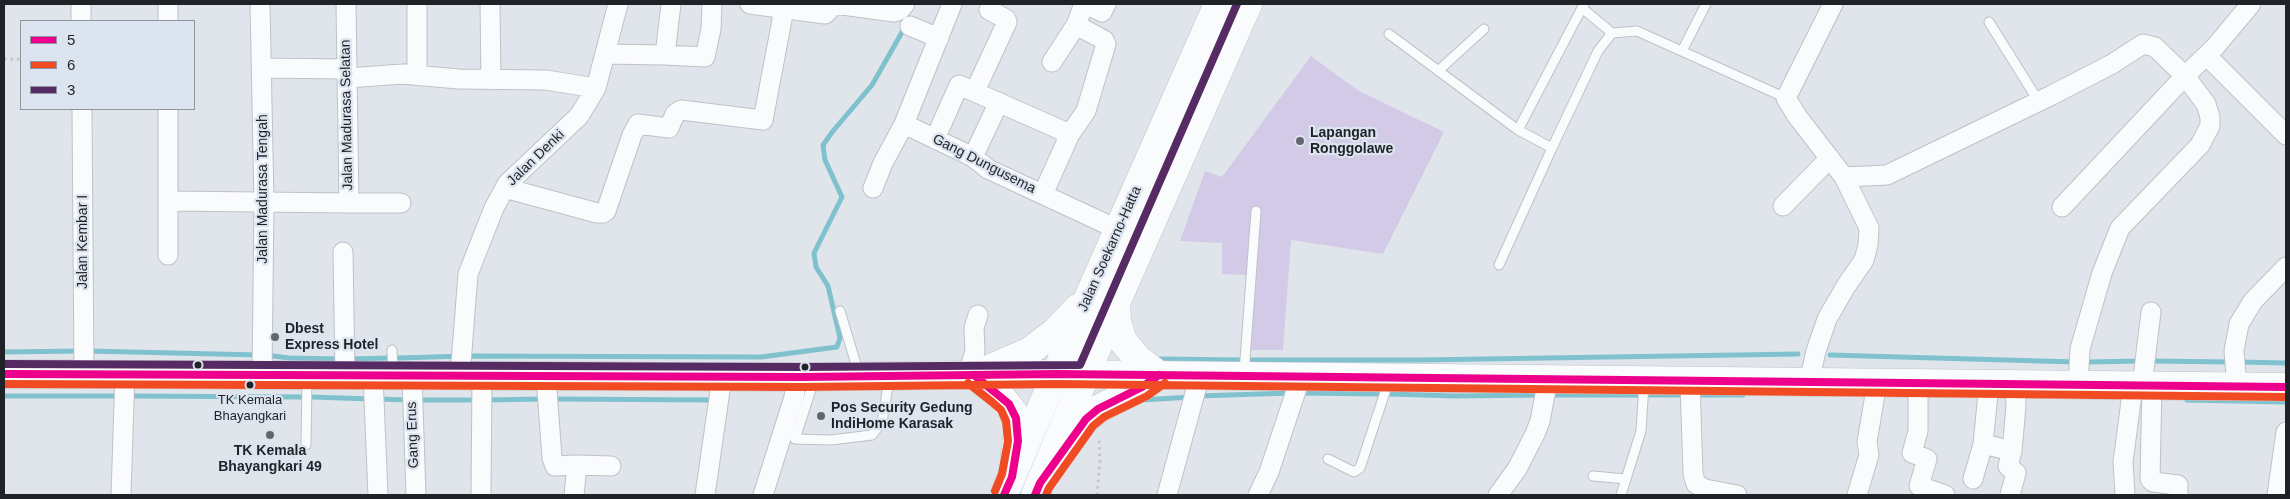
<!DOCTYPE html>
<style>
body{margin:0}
#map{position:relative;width:2290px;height:499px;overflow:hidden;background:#e0e5eb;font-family:Arial,sans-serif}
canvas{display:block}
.frame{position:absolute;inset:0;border:5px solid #1f2226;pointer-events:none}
.legend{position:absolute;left:20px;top:20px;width:175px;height:90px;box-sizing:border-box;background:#dce4ef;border:1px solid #90969f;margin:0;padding:6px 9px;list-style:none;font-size:15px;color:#1f2226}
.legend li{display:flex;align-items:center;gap:10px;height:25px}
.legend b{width:25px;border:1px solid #90969f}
</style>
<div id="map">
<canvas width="2290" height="499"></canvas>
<div class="frame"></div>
<ul class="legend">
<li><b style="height:6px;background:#ec008c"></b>5</li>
<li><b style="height:6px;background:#f04b23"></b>6</li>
<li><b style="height:6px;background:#562b63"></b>3</li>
</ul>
</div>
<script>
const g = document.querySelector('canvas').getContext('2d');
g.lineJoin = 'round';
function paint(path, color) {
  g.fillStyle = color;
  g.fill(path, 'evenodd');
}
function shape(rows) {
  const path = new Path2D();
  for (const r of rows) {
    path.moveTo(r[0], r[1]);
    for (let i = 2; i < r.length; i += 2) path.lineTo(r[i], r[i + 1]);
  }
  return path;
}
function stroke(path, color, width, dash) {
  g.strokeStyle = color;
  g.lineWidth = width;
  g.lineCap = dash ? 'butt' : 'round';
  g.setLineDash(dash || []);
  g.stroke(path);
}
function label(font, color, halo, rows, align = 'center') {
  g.font = font + ' Arial,sans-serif';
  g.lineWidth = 4.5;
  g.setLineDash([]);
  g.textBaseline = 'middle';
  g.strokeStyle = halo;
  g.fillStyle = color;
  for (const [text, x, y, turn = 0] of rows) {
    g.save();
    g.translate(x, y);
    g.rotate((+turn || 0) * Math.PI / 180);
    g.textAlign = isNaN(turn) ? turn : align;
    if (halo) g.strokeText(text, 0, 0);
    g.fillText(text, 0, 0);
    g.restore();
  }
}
const green = shape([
 [1311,56,1359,91,1444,132,1383,254,1291,240,1283,350,1242,350,1247,275,1222,274,1222,243,1180,241,1205,171,1222,177]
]);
const stream = shape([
 [88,351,259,355],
 [4,352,81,351],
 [266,355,289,358,340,359],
 [1830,355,2076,362],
 [398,358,467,356,761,357,837,347,840,338,828,286,816,267,814,253,842,197,825,160,823,145,833,131,872,85,905,27],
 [348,359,390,358],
 [1160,359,1243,360],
 [1248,360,1420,360,1798,354],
 [2151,361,2230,362],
 [2087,362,2141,361],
 [2240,362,2286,363],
 [1300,393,1379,394],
 [1389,394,1456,396,1541,395],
 [1549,395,1639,395],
 [1645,395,1688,395],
 [1694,395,1743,395],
 [4,396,121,396],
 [128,396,305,397],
 [1199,396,1290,393],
 [311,397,371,399],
 [377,399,409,400],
 [552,399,714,400],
 [418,400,479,400],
 [485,400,544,399],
 [1142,400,1191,397],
 [2187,400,2286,402]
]);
const path = shape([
 [4,59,21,59],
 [1097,495,1100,461,1099,437]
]);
const lane = shape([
 [1582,8,1612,33],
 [1989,22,2039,102],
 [1389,34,1518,130,1584,4],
 [1682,51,1706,4],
 [1438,71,1484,29],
 [1518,130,1552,148,1598,51,1612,33,1637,31,1786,98],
 [1499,265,1552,148],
 [840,311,856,364,856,374],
 [392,350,393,373],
 [1244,373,1256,211],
 [814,380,795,439,831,440,872,435,882,422,889,380],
 [306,445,307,378],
 [1328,459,1354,472,1360,468,1389,380],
 [1593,476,1626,479],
 [1621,495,1641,431,1644,384]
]);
const street = shape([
 [81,4,81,21],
 [260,4,264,202,262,375],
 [490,4,491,80],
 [750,4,825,14,835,4,894,12,900,10,905,4],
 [1085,4,1102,12,1106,4],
 [168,21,168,4],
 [910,26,939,38],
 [606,54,665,55,671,4],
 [665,55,705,57,711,29,712,4],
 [2207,56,2286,135],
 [1052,62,1076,25,1084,4],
 [262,68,346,69],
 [412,75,459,79,546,80,596,88],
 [347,78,417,73,417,4],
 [975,91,1007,22,1006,19,989,10],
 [82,109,84,374],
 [904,124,973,157,988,169,1119,230],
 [935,139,959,85,1070,134],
 [973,157,999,102],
 [1844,177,1887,175,2050,96,2112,64,2143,44,2155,47,2185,76,2215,47,2251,4],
 [505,188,597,213,603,213,606,211,632,135,638,124,669,128,675,114,681,110,763,120,785,4],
 [873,188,883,163,904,124,952,4],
 [1043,194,1070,134,1086,111,1106,44,1104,40,1076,25],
 [169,201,349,203,346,4],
 [349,203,401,203],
 [1783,206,1830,158],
 [2062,207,2185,76,2206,104,2210,117,2210,126,2200,145,2120,228,2102,273,2080,349,2078,385],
 [343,252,345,375],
 [168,255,168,109],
 [373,375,378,495],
 [968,375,975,351,974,328,978,315],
 [412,376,416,495],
 [460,376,468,274,494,208,507,184,579,116,596,88,618,4],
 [546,376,552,458,555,466,577,465,574,495],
 [1690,381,1693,474,1696,484,1705,489,1737,495],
 [1809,382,1816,351,1827,319,1846,286,1864,260,1868,245,1869,228,1844,177,1797,116,1786,98,1833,4],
 [1918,383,1918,431,1912,453,1927,459,1919,486,1945,495],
 [2142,386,2151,312],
 [2152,386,2150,479,2153,482,2178,485,2178,495],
 [2237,387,2234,351,2239,324,2253,301,2286,267],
 [1983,444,2012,451,2016,406,2015,384],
 [577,465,611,466],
 [1973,479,1983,444,1989,384],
 [121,495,125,374],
 [481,495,482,376],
 [705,495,722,377],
 [763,495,794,397,797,377],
 [1167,495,1200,375],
 [1258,495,1269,472,1301,376],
 [1498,495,1517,469,1535,434,1540,421,1548,379],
 [1857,495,1869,455,1867,442,1877,383],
 [2010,495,2016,473,2008,466,2012,451],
 [2125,495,2123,462,2133,386],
 [2277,495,2286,432]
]);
const primary = shape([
 [4,374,803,377,1056,374,2286,387]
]);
const highway = shape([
 [974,375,1030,351,1056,331,1078,308],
 [974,375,999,394,1014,413,1018,429,1015,455],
 [1066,445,1086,419,1098,409,1142,387,1159,375,1137,358,1123,341,1117,322,1116,303],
 [1004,495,1088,298,1218,4],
 [1035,495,1116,303,1248,4]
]);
const bus1 = shape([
 [4,374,803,377,1056,374,2286,387],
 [974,375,1009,404,1016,418,1018,441,1012,477,1004,495],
 [1035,495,1040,483,1086,419,1098,409,1142,387,1159,375]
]);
const bus2 = shape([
 [968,383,992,402,1001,410,1006,421,1008,441,1002,474,995,491],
 [4,384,803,387,1056,384,2286,397],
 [1046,495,1049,488,1093,426,1104,417,1147,396,1165,383]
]);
const bus3 = shape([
 [4,364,803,367,1080,365,1237,4]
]);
const markers = [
 [1300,141,5,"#63666b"],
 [275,337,5,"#63666b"],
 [198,365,4.5,"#1f2226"],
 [805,367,4.5,"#1f2226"],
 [250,385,4.5,"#1f2226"],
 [821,416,5,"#63666b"],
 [270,435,5,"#63666b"]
];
const busNames = [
 ["TK Kemala",250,400],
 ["Bhayangkari",250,416]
];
const streetNames = [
 ["Jalan Madurasa Selatan",347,115,-91],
 ["Jalan Denki",536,158,-44],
 ["Gang Dungusema",984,164,27],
 ["Jalan Madurasa Tengah",263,189,-90],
 ["Jalan Kembar I",83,242,-90],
 ["Jalan Soekarno-Hatta",1110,249,-66],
 ["Gang Erus",413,435,-92]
];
const poiNames = [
 ["Lapangan",1310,133],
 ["Ronggolawe",1310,149],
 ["Dbest",285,329],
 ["Express Hotel",285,345],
 ["Pos Security Gedung",831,408],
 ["IndiHome Karasak",831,424],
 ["TK Kemala",270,451,"center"],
 ["Bhayangkari 49",270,467,"center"]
];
paint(green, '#d3cae7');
stroke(stream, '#7fc2ce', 5);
stroke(lane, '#bec2c7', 11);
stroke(street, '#bec2c7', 21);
stroke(primary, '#bec2c7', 29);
stroke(highway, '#bec2c7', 29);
stroke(path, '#c4c5c7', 3, [2.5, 4]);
stroke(lane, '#fafbfc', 9);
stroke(street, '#fafbfc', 19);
stroke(primary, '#fafbfc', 28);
stroke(highway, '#fafbfc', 28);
stroke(bus1, '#ec008c', 8);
stroke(bus2, '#f04b23', 8);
stroke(bus3, '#562b63', 8);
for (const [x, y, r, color] of markers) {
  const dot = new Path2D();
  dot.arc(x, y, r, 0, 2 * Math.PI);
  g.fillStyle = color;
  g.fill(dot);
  stroke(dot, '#dce4ef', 2);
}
label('13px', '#1f2226', '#dce4ef', busNames);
label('14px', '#1f2226', '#dce4ef', streetNames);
label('bold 14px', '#1f2226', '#dce4ef', poiNames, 'left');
</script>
